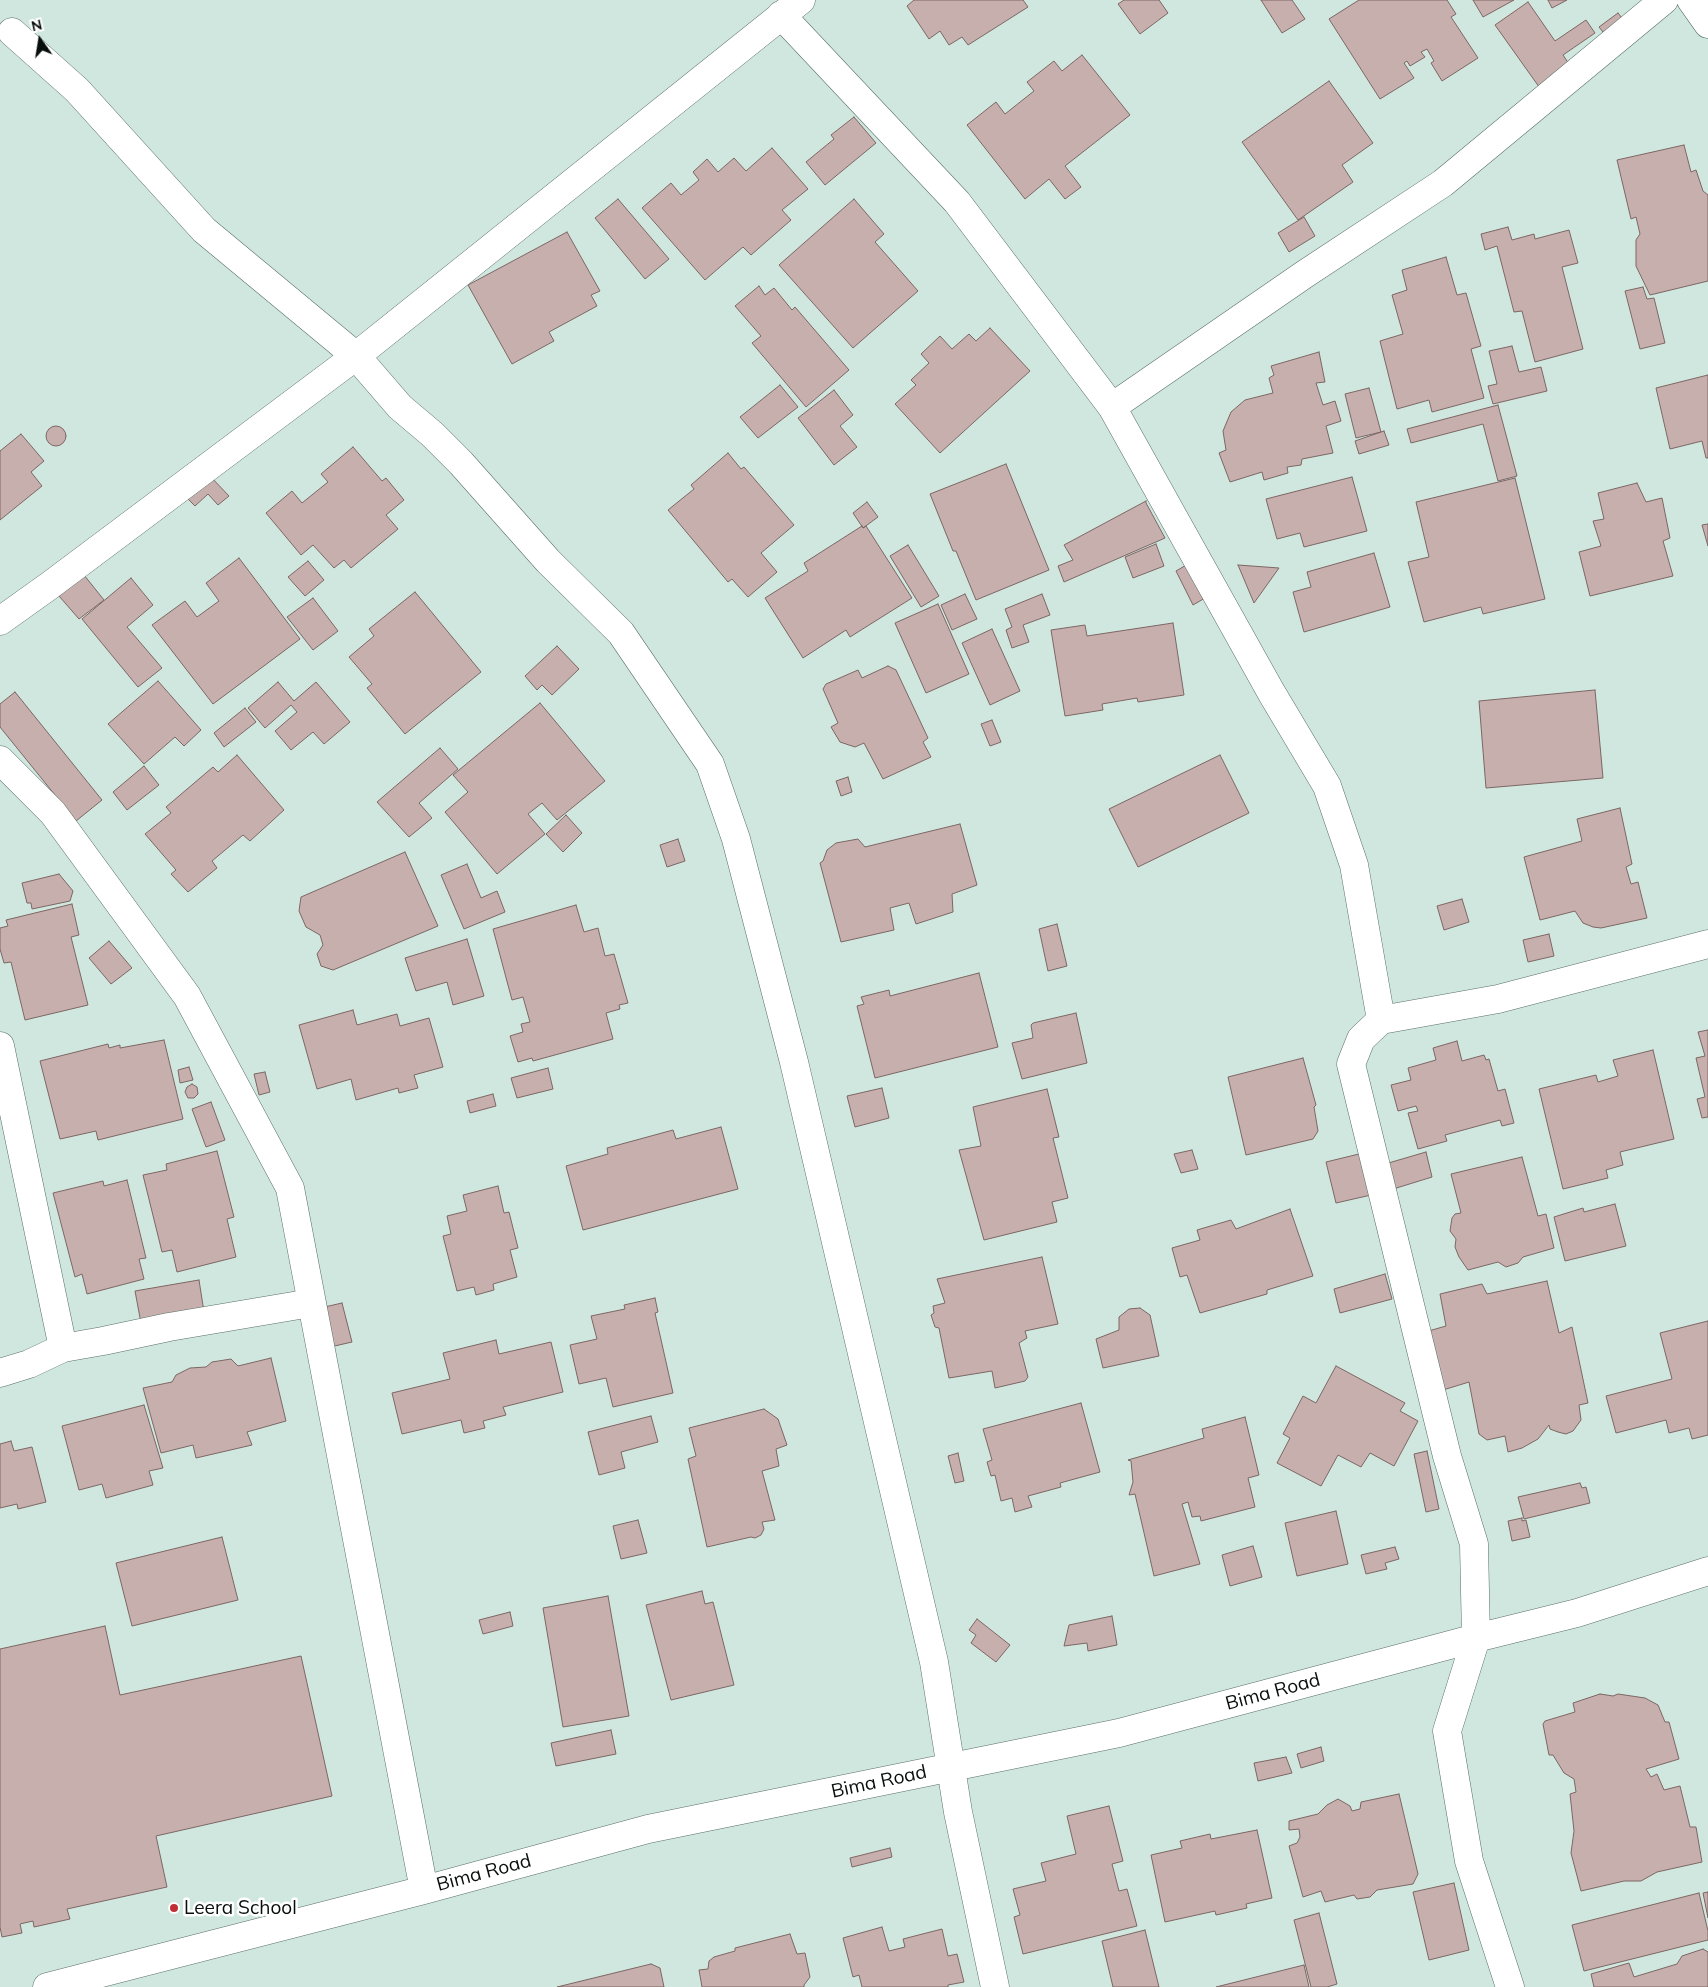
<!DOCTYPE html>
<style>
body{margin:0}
#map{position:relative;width:1708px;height:1987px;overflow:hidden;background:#cfe7de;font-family:Mulish,sans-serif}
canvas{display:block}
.north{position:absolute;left:15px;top:15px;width:50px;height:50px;-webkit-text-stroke:4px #fff;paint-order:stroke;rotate:347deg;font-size:14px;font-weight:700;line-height:20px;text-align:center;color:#070e0b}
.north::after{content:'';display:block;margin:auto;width:18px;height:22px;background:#070e0b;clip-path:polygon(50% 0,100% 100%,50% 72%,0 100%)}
</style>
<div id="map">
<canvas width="1708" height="1987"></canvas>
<div class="north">N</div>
</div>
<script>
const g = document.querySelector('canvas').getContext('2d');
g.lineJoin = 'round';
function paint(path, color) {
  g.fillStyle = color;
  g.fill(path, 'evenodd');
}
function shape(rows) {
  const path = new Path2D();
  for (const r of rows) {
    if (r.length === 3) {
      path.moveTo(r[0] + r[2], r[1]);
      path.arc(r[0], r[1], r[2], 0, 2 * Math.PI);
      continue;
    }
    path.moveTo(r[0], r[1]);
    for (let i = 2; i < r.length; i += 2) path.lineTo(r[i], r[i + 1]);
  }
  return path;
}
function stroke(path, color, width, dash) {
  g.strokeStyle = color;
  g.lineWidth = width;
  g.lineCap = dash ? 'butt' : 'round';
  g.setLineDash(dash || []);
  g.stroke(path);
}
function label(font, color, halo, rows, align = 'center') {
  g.font = font + ' Mulish,sans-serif';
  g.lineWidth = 5;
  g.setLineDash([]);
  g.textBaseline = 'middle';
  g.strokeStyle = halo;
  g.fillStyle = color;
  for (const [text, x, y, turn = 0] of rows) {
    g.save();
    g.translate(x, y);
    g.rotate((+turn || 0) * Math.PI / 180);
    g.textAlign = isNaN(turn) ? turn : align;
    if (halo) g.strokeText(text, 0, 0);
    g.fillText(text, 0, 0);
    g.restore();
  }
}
const building = shape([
 [914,0,1023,0,1028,7,968,45,962,37,949,45,940,31,929,39,907,6,914,0],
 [1124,0,1159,0,1168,13,1140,34,1118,4,1124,0],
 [1261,0,1292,0,1305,19,1282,33,1261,0],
 [1359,0,1447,0,1456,14,1451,17,1478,58,1442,81,1431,63,1434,61,1427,49,1421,52,1425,57,1410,66,1407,61,1404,63,1414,78,1380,99,1329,19,1359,0],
 [1473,0,1514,0,1483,17,1473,0],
 [1548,0,1567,0,1552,8,1548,0],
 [1528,2,1555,41,1586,20,1595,33,1563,55,1573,70,1542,91,1495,25,1528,2],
 [1618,13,1629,27,1610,41,1599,27,1618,13],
 [1082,55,1130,115,1065,166,1081,187,1065,199,1049,179,1025,199,967,125,996,102,1005,114,1034,91,1027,82,1054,61,1062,71,1082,55],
 [1329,81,1373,143,1342,165,1353,182,1298,220,1242,142,1329,81],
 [854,117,876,143,825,185,806,162,834,139,831,135,854,117],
 [1684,145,1691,172,1696,170,1703,191,1708,195,1708,281,1650,295,1636,266,1636,240,1640,234,1636,217,1631,219,1617,160,1684,145],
 [772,148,808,189,782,210,791,220,751,255,743,247,705,280,642,208,671,183,681,195,699,180,693,172,707,159,718,172,734,158,746,171,772,148],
 [618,199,669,259,645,279,595,218,618,199],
 [854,199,884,234,875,242,918,291,853,348,779,265,854,199],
 [1304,217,1315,236,1289,252,1278,233,1304,217],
 [1508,227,1512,240,1534,234,1535,239,1569,230,1578,263,1562,267,1583,349,1535,362,1522,311,1514,312,1497,246,1485,250,1481,234,1508,227],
 [567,232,600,291,591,295,597,306,549,332,554,341,512,364,468,285,567,232],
 [1446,257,1457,295,1466,293,1481,346,1471,349,1484,398,1432,412,1429,400,1397,409,1380,341,1403,334,1392,295,1407,290,1402,270,1446,257],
 [759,286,765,295,774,288,792,310,795,307,849,370,806,407,752,343,761,336,735,306,759,286],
 [1643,287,1647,299,1654,298,1665,343,1640,349,1625,291,1643,287],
 [990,328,1030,371,940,453,895,404,916,385,911,380,929,363,921,354,940,336,952,349,969,334,976,341,990,328],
 [1512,346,1519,372,1541,367,1547,391,1493,404,1488,386,1497,384,1489,351,1512,346],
 [1319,352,1325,382,1316,383,1323,405,1335,401,1341,421,1326,426,1333,453,1302,459,1301,465,1287,467,1288,473,1264,480,1262,472,1230,482,1219,453,1226,450,1223,431,1231,412,1245,400,1273,393,1269,378,1274,375,1271,366,1319,352],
 [1708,375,1708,458,1706,458,1702,441,1670,449,1656,388,1708,375],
 [780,385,798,407,758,438,740,417,780,385],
 [1369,388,1381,432,1356,438,1345,394,1369,388],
 [834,390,853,415,840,426,857,447,834,465,798,418,834,390],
 [1498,405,1517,476,1498,481,1483,424,1411,443,1407,429,1498,405],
 [56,436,10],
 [1384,431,1389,445,1359,454,1355,441,1384,431],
 [21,434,44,461,31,472,42,486,0,520,0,451,21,434],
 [353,447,382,481,386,478,404,500,386,515,398,529,351,568,344,560,334,568,313,545,301,555,266,513,292,491,302,503,328,482,321,474,353,447],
 [728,453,741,469,744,467,794,525,761,553,777,572,748,597,732,579,728,582,668,510,694,489,691,485,728,453],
 [1006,464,1049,570,976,600,956,551,953,551,930,494,1006,464],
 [209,475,229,496,218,505,208,494,195,506,185,496,209,475],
 [1352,477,1367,531,1304,547,1300,533,1277,539,1266,499,1352,477],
 [1515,478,1545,599,1483,614,1481,607,1424,622,1408,562,1429,557,1416,502,1515,478],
 [1637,483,1646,502,1662,498,1670,538,1663,541,1673,576,1590,596,1579,552,1601,546,1593,521,1604,519,1598,493,1637,483],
 [1146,501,1146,503,1165,538,1064,582,1058,566,1073,560,1064,545,1146,501],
 [867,502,878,517,863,528,853,513,867,502],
 [1708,524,1708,546,1702,525,1708,524],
 [862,526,863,528,866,526,912,598,850,637,846,630,803,658,765,598,808,571,804,563,862,526],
 [1156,544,1164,566,1133,578,1125,557,1156,544],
 [908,545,939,596,921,607,890,556,908,545],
 [1374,553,1390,607,1304,632,1293,592,1311,587,1307,572,1374,553],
 [239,558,300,639,213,704,152,625,185,601,197,617,219,601,206,583,239,558],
 [308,561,324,580,305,596,288,577,308,561],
 [1188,564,1205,598,1193,605,1176,571,1188,564],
 [1238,565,1279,568,1254,603,1238,565],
 [84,575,104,600,79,619,59,596,84,575],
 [131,578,153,605,127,627,162,668,138,687,82,619,131,578],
 [415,592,481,672,405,734,367,688,372,684,349,657,374,636,369,629,415,592],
 [965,594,977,619,952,630,941,605,965,594],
 [1042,594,1050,615,1023,625,1029,642,1012,648,1006,630,1012,627,1005,609,1042,594],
 [313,598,338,631,313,650,287,617,313,598],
 [938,604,969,674,926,693,895,623,938,604],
 [1173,623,1184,695,1138,702,1137,698,1102,704,1103,710,1065,716,1051,630,1085,625,1087,636,1173,623],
 [992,629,1020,691,990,705,962,643,992,629],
 [557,646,579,669,552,695,542,685,537,690,525,676,557,646],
 [888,666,896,670,928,738,923,742,931,757,883,779,864,743,855,747,840,742,831,727,838,723,823,689,826,684,858,670,862,678,888,666],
 [158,681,201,730,184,746,175,737,144,764,108,724,158,681],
 [278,682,294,701,316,682,350,722,324,744,313,732,291,750,275,731,297,712,291,705,265,728,248,708,278,682],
 [1595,690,1603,778,1486,788,1479,701,1595,690],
 [15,692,102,800,76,821,0,727,0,704,15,692],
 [540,703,605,781,557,820,542,803,528,814,545,834,497,874,445,812,468,792,453,775,540,703],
 [245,708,256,722,224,747,214,733,245,708],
 [992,720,1001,742,990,746,981,724,992,720],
 [440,748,458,769,419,803,432,818,409,837,377,802,440,748],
 [237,755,284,810,250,841,243,835,212,861,217,868,188,892,171,874,176,870,145,834,171,813,166,807,213,767,218,772,237,755],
 [1220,755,1249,813,1138,867,1109,809,1220,755],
 [144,766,159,785,127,810,113,792,144,766],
 [848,777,852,792,841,796,836,781,848,777],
 [1620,808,1632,864,1626,867,1631,884,1638,882,1647,918,1601,928,1593,927,1583,923,1575,911,1540,920,1524,857,1582,841,1577,819,1620,808],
 [566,815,582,833,563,852,546,834,566,815],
 [960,824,977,885,952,894,953,912,916,924,909,903,890,908,894,930,841,942,820,863,823,861,827,850,836,843,858,839,865,847,960,824],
 [678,839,685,861,667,867,660,845,678,839],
 [405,852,438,926,333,970,321,966,317,954,323,945,320,935,306,927,299,911,301,897,405,852],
 [467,864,481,898,497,891,505,912,464,929,441,875,467,864],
 [59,874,73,891,70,901,32,909,31,903,27,903,22,883,59,874],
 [1462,899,1469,922,1444,930,1437,906,1462,899],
 [72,904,79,935,71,937,88,1005,25,1020,11,962,4,963,0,949,0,928,8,926,6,920,72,904],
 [576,905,584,932,598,928,605,956,614,954,628,1003,619,1005,620,1009,606,1013,613,1039,533,1061,532,1058,518,1062,510,1036,523,1032,521,1024,530,1022,523,997,512,1000,493,929,576,905],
 [1057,924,1067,966,1048,971,1039,929,1057,924],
 [1549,934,1554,956,1528,962,1523,940,1549,934],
 [467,939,484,996,453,1005,447,982,416,991,405,958,467,939],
 [109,941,132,968,111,984,89,958,109,941],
 [979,973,998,1047,875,1078,857,1006,864,1004,861,997,889,990,890,996,979,973],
 [353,1010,357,1025,397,1014,400,1026,429,1018,443,1067,414,1075,418,1088,399,1093,398,1088,356,1100,351,1079,317,1089,299,1025,353,1010],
 [1076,1013,1087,1063,1022,1079,1012,1043,1033,1038,1031,1025,1033,1023,1076,1013],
 [1708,1030,1708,1117,1702,1118,1697,1099,1705,1097,1696,1058,1705,1056,1698,1032,1708,1030],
 [164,1040,183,1119,98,1140,96,1131,60,1139,40,1061,108,1044,109,1048,120,1045,120,1048,164,1040],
 [1457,1041,1462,1061,1484,1055,1486,1060,1489,1059,1498,1091,1505,1089,1514,1123,1502,1126,1500,1120,1445,1135,1447,1141,1418,1149,1408,1113,1418,1111,1416,1106,1398,1111,1391,1085,1411,1080,1408,1068,1436,1060,1433,1048,1457,1041],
 [1653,1050,1674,1139,1620,1152,1623,1165,1606,1170,1608,1178,1563,1189,1539,1089,1596,1075,1598,1082,1618,1076,1613,1060,1653,1050],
 [1303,1058,1316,1105,1314,1107,1318,1131,1313,1139,1246,1155,1228,1077,1303,1058],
 [189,1067,193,1080,180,1083,178,1070,189,1067],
 [548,1068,553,1089,517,1098,511,1078,548,1068],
 [265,1072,270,1092,259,1095,254,1074,265,1072],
 [192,1084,197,1087,198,1094,194,1098,188,1098,185,1092,187,1087,192,1084],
 [882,1088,889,1118,855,1127,847,1096,882,1088],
 [1047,1089,1059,1137,1053,1138,1068,1198,1052,1202,1057,1222,984,1240,959,1150,981,1146,973,1107,1047,1089],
 [493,1094,496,1106,470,1113,467,1101,493,1094],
 [211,1102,225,1140,206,1147,192,1109,211,1102],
 [721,1127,738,1189,583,1230,566,1166,608,1154,607,1148,673,1130,676,1139,721,1127],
 [1192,1150,1198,1169,1181,1173,1174,1154,1192,1150],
 [217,1151,234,1217,227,1219,236,1257,177,1272,172,1250,162,1252,143,1175,167,1170,166,1164,217,1151],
 [1426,1152,1432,1177,1390,1190,1385,1164,1426,1152],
 [1359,1154,1371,1195,1336,1203,1326,1162,1359,1154],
 [1522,1157,1538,1216,1546,1214,1554,1248,1523,1257,1518,1263,1506,1267,1498,1262,1468,1270,1459,1257,1455,1247,1456,1239,1450,1231,1452,1218,1455,1214,1461,1213,1451,1174,1522,1157],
 [127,1180,146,1258,139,1259,144,1279,87,1294,82,1274,75,1277,53,1193,103,1181,104,1186,127,1180],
 [498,1186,504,1213,509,1212,518,1248,510,1250,517,1277,493,1284,494,1290,476,1295,474,1287,457,1291,443,1236,451,1234,447,1216,467,1211,463,1195,498,1186],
 [1615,1204,1626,1246,1565,1261,1554,1217,1583,1208,1584,1212,1615,1204],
 [1290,1209,1313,1276,1267,1290,1267,1294,1200,1313,1187,1275,1180,1277,1172,1248,1200,1240,1197,1230,1231,1220,1236,1229,1290,1209],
 [1042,1257,1058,1324,1025,1331,1027,1338,1019,1343,1028,1377,1025,1381,995,1388,992,1371,949,1378,939,1328,935,1327,931,1315,934,1313,933,1306,945,1303,937,1279,1042,1257],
 [1385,1274,1392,1299,1340,1313,1334,1289,1385,1274],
 [199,1280,204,1312,141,1323,135,1291,199,1280],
 [1547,1281,1559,1333,1572,1327,1588,1403,1579,1405,1581,1420,1573,1431,1566,1434,1558,1432,1550,1429,1549,1425,1538,1439,1522,1448,1508,1452,1505,1436,1487,1440,1479,1434,1469,1382,1443,1390,1425,1332,1446,1326,1440,1294,1482,1284,1487,1294,1547,1281],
 [655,1298,658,1312,655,1313,673,1393,613,1407,606,1378,579,1384,570,1345,597,1339,591,1316,625,1309,624,1305,655,1298],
 [342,1303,352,1342,326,1348,316,1309,342,1303],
 [1140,1308,1150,1315,1159,1356,1103,1368,1096,1339,1119,1330,1119,1317,1129,1309,1140,1308],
 [1708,1321,1708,1435,1692,1439,1689,1428,1669,1433,1666,1420,1616,1433,1606,1396,1672,1379,1660,1333,1708,1321],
 [496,1340,499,1354,551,1342,563,1392,503,1407,506,1415,483,1421,485,1428,464,1433,461,1420,402,1434,392,1393,450,1379,443,1353,496,1340],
 [271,1358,286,1421,247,1432,252,1445,196,1458,193,1445,161,1453,143,1388,172,1382,176,1375,190,1368,206,1367,212,1362,231,1359,238,1366,271,1358],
 [1336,1366,1405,1403,1400,1411,1418,1421,1394,1466,1370,1453,1361,1467,1338,1455,1321,1486,1277,1463,1290,1438,1283,1434,1303,1396,1316,1403,1336,1366],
 [1081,1403,1100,1472,1060,1483,1061,1487,1028,1496,1032,1507,1015,1512,1012,1498,1001,1501,995,1475,991,1476,987,1462,992,1460,983,1429,1081,1403],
 [144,1405,163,1468,149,1471,153,1485,106,1498,102,1484,79,1490,62,1426,144,1405],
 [764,1409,778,1419,787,1445,776,1449,779,1466,762,1471,775,1520,762,1522,764,1529,761,1535,755,1538,751,1537,707,1547,688,1459,696,1456,689,1428,764,1409],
 [651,1416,658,1442,621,1452,625,1468,599,1475,588,1432,651,1416],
 [1245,1417,1259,1475,1248,1478,1255,1507,1201,1521,1200,1516,1192,1517,1188,1502,1182,1504,1200,1564,1154,1576,1135,1494,1129,1495,1133,1482,1131,1461,1128,1460,1204,1438,1202,1429,1245,1417],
 [11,1441,14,1451,32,1447,46,1502,18,1509,17,1504,0,1508,0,1444,11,1441],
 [1427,1451,1439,1509,1426,1512,1414,1454,1427,1451],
 [958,1453,964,1481,955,1483,948,1456,958,1453],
 [1580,1483,1582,1488,1586,1487,1590,1503,1524,1519,1518,1497,1580,1483],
 [1336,1511,1348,1564,1297,1576,1285,1523,1336,1511],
 [1522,1518,1522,1521,1526,1520,1530,1537,1512,1541,1508,1521,1522,1518],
 [638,1520,647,1553,621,1559,613,1526,638,1520],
 [222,1537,238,1600,132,1626,116,1563,222,1537],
 [1253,1546,1262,1577,1230,1586,1222,1555,1253,1546],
 [1395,1547,1399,1559,1385,1563,1387,1569,1366,1574,1361,1555,1395,1547],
 [702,1591,705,1604,713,1602,734,1685,671,1700,646,1605,702,1591],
 [608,1596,629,1716,563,1727,543,1608,608,1596],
 [510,1612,513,1626,483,1634,479,1620,510,1612],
 [1112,1616,1117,1645,1088,1651,1087,1643,1064,1646,1069,1625,1112,1616],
 [977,1619,1010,1645,996,1662,971,1643,976,1635,969,1630,977,1619],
 [105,1626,120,1695,301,1656,332,1796,156,1836,167,1887,67,1909,70,1919,34,1927,33,1921,20,1924,22,1933,2,1937,0,1927,0,1649,105,1626],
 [1600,1694,1613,1696,1618,1694,1645,1698,1658,1705,1665,1722,1669,1722,1679,1759,1646,1769,1651,1777,1657,1774,1664,1790,1680,1786,1690,1827,1696,1827,1702,1862,1657,1872,1641,1881,1624,1881,1581,1891,1571,1853,1574,1831,1570,1794,1576,1792,1574,1779,1564,1773,1553,1755,1549,1755,1543,1724,1545,1721,1575,1712,1573,1703,1600,1694],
 [611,1730,616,1754,556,1766,551,1743,611,1730],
 [1321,1747,1324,1761,1301,1768,1297,1754,1321,1747],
 [1286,1757,1292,1773,1258,1781,1254,1763,1286,1757],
 [1399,1794,1418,1874,1413,1884,1377,1890,1370,1897,1357,1899,1354,1895,1325,1902,1321,1891,1303,1897,1289,1846,1297,1843,1300,1837,1299,1829,1289,1830,1289,1821,1318,1814,1327,1805,1338,1799,1350,1806,1352,1811,1360,1809,1361,1802,1399,1794],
 [1109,1806,1123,1861,1112,1864,1119,1891,1127,1889,1137,1926,1023,1954,1014,1917,1020,1915,1013,1889,1046,1881,1041,1863,1076,1854,1067,1816,1109,1806],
 [1257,1830,1272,1898,1246,1904,1247,1908,1216,1915,1215,1911,1165,1922,1151,1855,1182,1848,1180,1841,1210,1834,1211,1839,1257,1830],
 [890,1848,892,1857,852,1867,850,1858,890,1848],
 [1454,1883,1469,1950,1429,1960,1413,1892,1454,1883],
 [1708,1892,1708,1918,1703,1893,1708,1892],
 [1699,1893,1708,1931,1708,1940,1584,1971,1572,1925,1699,1893],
 [1319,1913,1337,1984,1327,1987,1311,1987,1294,1920,1319,1913],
 [882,1927,889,1951,905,1947,903,1939,942,1929,948,1956,957,1954,964,1982,948,1985,948,1987,862,1987,859,1975,853,1977,843,1938,882,1927],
 [1145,1930,1159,1987,1113,1987,1102,1941,1145,1930],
 [790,1934,797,1954,805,1953,810,1977,804,1985,804,1987,702,1987,699,1970,708,1969,709,1961,714,1957,735,1951,735,1948,790,1934],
 [1703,1949,1708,1952,1708,1987,1594,1987,1591,1974,1629,1963,1634,1977,1677,1964,1682,1956,1703,1949],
 [651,1964,660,1968,664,1987,557,1987,651,1964],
 [1304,1965,1309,1987,1216,1987,1304,1965]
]);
const street = shape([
 [1691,0,1708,24],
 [781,15,957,202,1112,407,1271,692,1327,786,1354,865,1381,1020,1361,1039,1351,1064,1447,1456,1474,1544,1476,1638,1447,1731,1469,1861,1510,1987],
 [12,32,77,90,204,230,356,356,400,407,432,434,461,463,548,561,621,633,710,764,736,839,794,1062,934,1662,958,1812,995,1987],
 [1112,407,1305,274,1443,183,1664,0],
 [0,621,49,586,356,356,801,0],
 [0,760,53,813,187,996,290,1188,424,1890],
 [1381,1020,1498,999,1708,944],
 [0,1046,63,1348],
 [0,1373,29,1364,63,1348,103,1341,169,1327,311,1303],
 [47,1987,424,1890,648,1829,1119,1733,1476,1638,1577,1613,1708,1571]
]);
const markers = [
 [174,1908,5,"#bf2f35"]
];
const streetNames = [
 ["Bima Road",1273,1692,-15],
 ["Bima Road",879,1782,-12],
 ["Bima Road",484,1873,-15]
];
const poiNames = [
 ["Leera School",184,1908]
];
paint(building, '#c7afad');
stroke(building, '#7c6664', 1);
stroke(street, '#5a7067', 29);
stroke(street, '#fff', 28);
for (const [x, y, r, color] of markers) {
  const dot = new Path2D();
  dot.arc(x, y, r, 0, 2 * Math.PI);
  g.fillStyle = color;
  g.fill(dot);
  stroke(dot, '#fff', 2);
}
label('19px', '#070e0b', '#fff', streetNames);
label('19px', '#070e0b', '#fff', poiNames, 'left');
</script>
